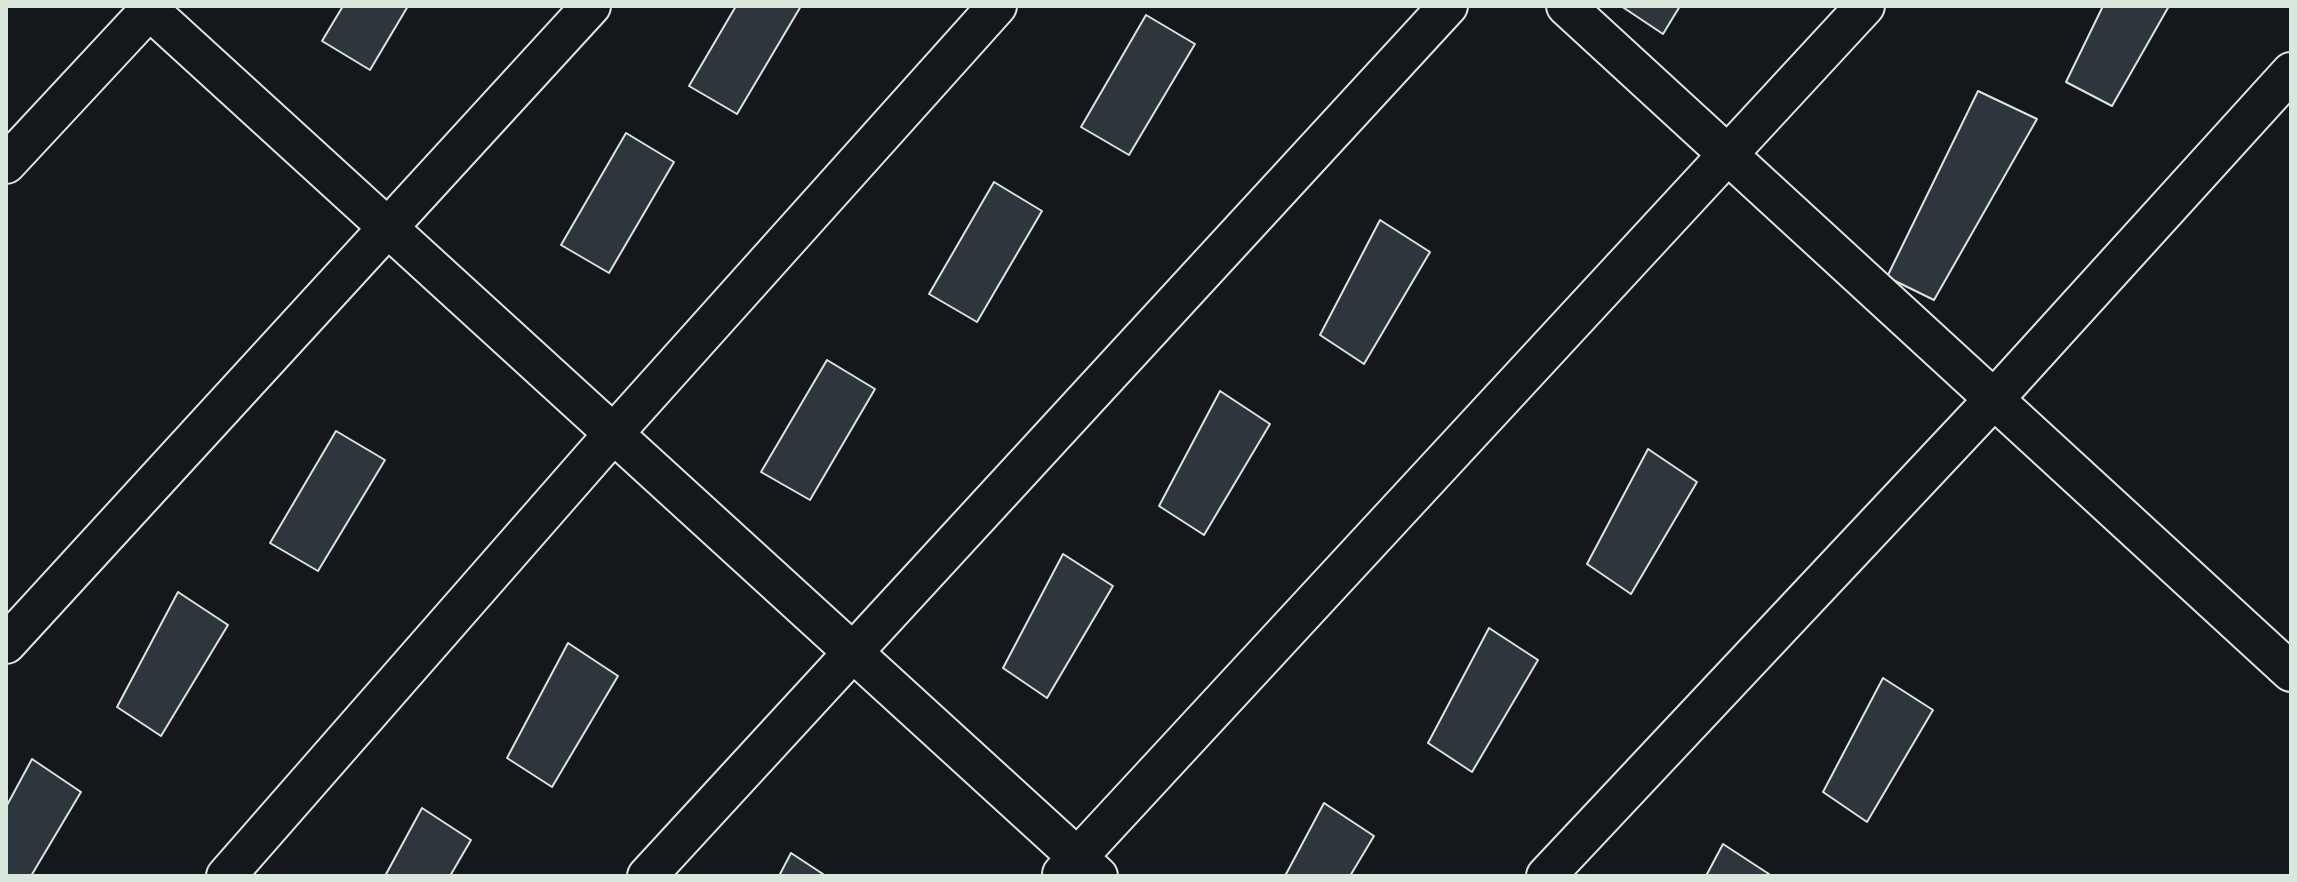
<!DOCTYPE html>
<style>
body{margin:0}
#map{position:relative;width:2297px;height:882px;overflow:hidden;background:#14181c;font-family:Poppins,sans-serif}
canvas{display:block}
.frame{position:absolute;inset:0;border:8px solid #d8e6dc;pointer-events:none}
</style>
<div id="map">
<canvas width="2297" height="882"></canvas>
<div class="frame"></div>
</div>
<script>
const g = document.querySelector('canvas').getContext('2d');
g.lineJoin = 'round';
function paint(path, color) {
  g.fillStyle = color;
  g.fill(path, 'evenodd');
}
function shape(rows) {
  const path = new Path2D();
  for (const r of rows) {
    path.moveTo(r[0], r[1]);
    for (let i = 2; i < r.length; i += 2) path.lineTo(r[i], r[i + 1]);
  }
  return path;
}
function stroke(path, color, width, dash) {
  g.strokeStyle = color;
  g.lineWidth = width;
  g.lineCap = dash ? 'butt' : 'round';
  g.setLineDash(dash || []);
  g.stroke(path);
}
const building = shape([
 [343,6,408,6,370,70,322,41,343,6],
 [736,6,801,6,737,114,689,86,736,6],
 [1621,6,1680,6,1663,34,1621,6],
 [2103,6,2169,6,2112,106,2066,82,2103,6],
 [1146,15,1195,44,1129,155,1081,127,1146,15],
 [1978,91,2037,119,1934,300,1887,277,1978,91],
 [626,133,674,162,609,273,561,245,626,133],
 [994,182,1042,211,977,322,929,294,994,182],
 [1380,220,1430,252,1364,364,1320,335,1380,220],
 [827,360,875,389,810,500,761,472,827,360],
 [1220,391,1270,424,1204,535,1159,506,1220,391],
 [336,431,385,460,318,571,270,543,336,431],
 [1648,449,1697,482,1631,594,1587,564,1648,449],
 [1063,554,1113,586,1047,698,1003,668,1063,554],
 [178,592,228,625,161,736,117,707,178,592],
 [1489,628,1538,660,1472,772,1428,743,1489,628],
 [568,643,618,676,552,787,507,758,568,643],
 [1883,678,1933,710,1867,822,1823,792,1883,678],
 [32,759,81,792,31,876,6,876,6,807,32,759],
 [1324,803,1374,836,1350,876,1285,876,1324,803],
 [422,808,471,840,450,876,385,876,422,808],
 [1723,844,1772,876,1706,876,1723,844],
 [791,853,826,876,779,876,791,853]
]);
const minor = shape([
 [145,6,1098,876],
 [1566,6,2291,672],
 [6,164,153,6],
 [6,644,591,6],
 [1062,874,1865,6],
 [226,876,614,433,997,6],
 [647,876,1448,6],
 [1546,876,1995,398,2291,72]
]);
paint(building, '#2c363c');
stroke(building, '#d8e6dc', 2);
stroke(minor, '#d8e6dc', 42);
stroke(minor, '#14181c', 38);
</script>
